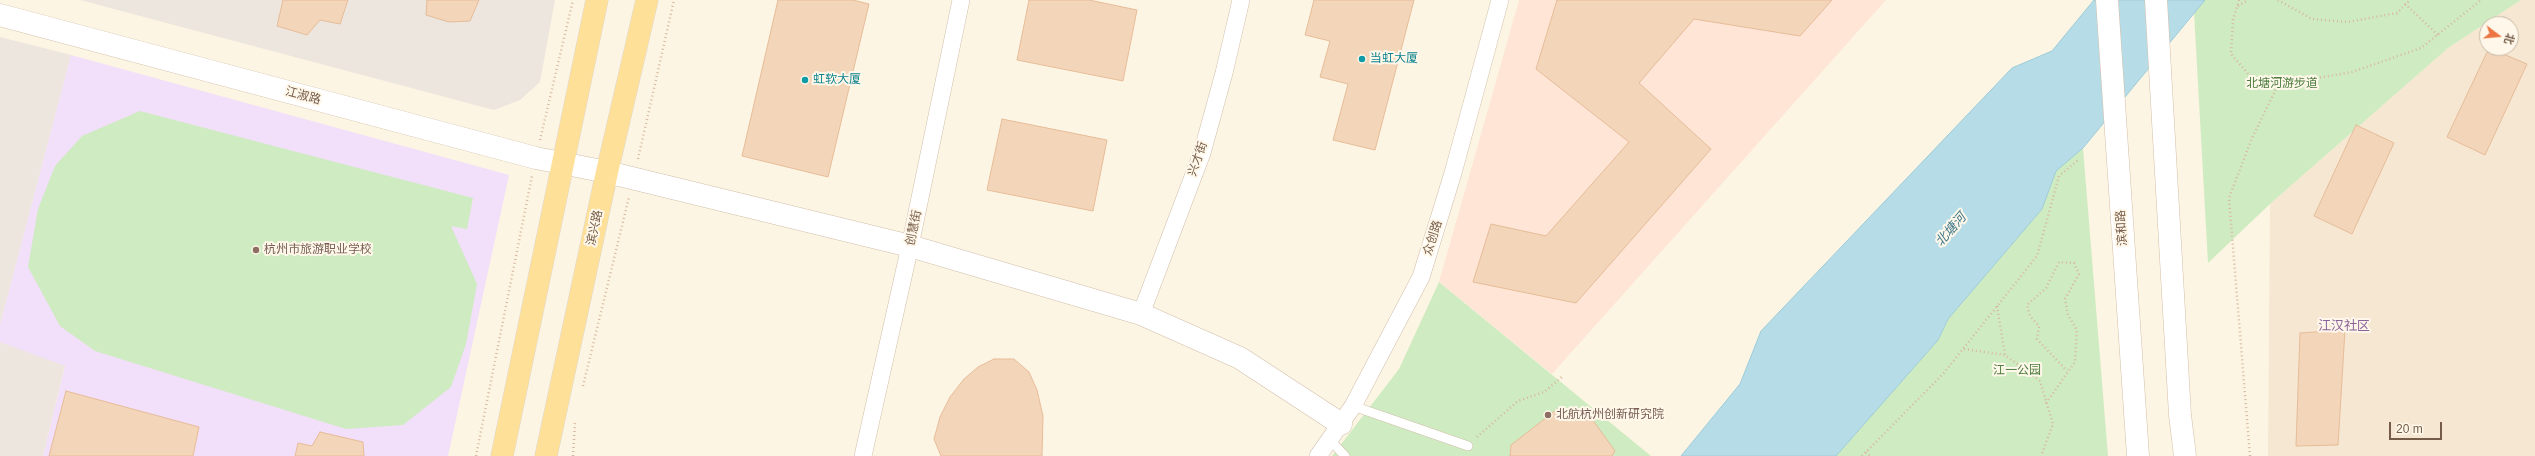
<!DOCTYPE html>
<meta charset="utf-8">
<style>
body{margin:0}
#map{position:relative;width:2535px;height:456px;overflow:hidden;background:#fdf5e3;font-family:Arial,"Noto Sans SC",sans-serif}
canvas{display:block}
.north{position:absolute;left:2479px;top:16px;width:40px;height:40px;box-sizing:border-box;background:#fff8ea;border:1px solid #c8baa9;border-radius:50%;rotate:106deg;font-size:11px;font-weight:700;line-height:16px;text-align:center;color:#765c48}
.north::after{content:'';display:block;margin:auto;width:14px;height:18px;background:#ec7543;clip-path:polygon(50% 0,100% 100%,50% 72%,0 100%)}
.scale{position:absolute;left:2389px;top:422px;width:53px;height:18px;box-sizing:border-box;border:2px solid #765c48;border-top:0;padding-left:5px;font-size:12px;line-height:14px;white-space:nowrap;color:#765c48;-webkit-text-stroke:3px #fff8ea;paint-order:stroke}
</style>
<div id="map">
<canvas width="2535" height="456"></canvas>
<div class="north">北</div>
<div class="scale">20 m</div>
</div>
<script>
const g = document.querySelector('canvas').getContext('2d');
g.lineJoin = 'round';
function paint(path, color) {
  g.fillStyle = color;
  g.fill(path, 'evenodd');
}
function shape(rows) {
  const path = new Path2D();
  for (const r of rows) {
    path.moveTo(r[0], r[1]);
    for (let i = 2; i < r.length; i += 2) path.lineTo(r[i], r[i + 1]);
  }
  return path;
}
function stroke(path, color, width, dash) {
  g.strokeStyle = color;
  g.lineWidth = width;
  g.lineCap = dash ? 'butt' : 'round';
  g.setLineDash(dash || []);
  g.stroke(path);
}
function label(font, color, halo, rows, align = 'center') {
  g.font = font + ' Arial,"Noto Sans SC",sans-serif';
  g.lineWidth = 4;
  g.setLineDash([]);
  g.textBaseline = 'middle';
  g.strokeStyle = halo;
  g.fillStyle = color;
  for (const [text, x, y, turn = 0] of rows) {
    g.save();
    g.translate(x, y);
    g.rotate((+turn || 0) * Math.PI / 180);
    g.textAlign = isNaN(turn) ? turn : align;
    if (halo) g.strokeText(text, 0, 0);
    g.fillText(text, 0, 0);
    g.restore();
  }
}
const residential = shape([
 [2521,0,2535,0,2535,456,2268,456,2270,204,2448,48],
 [2487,24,2511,24,2511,48,2487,48]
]);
const commercial = shape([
 [1519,0,1886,0,1552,374,1439,282]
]);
const industrial = shape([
 [80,0,555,0,540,82,520,100,494,110],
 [0,37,71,55,0,325],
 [0,342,65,365,43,456,0,456]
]);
const education = shape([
 [71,55,509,175,448,456,43,456,65,366,0,342,0,325]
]);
const green = shape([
 [2205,0,2521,0,2448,48,2270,204,2208,263,2194,12],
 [140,111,473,198,467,229,451,226,477,284,466,344,451,387,403,425,346,429,95,351,60,326,28,267,38,209,55,166,82,136],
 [2083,148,2108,456,1836,456,1938,340,1948,319,2042,209,2056,171],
 [1439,282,1651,456,1332,456,1399,369]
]);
const water = shape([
 [2094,0,2205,0,2083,148,2056,171,2042,209,1948,319,1938,340,1836,456,1681,456,1740,384,1761,331,2012,68,2052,51,2094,0]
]);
const building = shape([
 [283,0,348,0,340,24,320,20,307,35,277,26,283,0],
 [427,0,479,0,470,21,449,22,426,15,427,0],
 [778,0,853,0,869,4,828,177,742,156,778,0],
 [1029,0,1089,0,1137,10,1123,81,1017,60,1029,0],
 [1314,0,1414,0,1375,150,1333,140,1348,84,1320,77,1330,41,1305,35,1314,0],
 [1557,0,1832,0,1800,36,1694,19,1639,83,1711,149,1576,303,1473,282,1491,224,1546,236,1629,142,1536,69,1557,0],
 [2489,48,2527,64,2485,155,2447,137,2489,48],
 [1002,119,1107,140,1093,211,987,190,1002,119],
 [2356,125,2394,143,2352,234,2314,216,2356,125],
 [2345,330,2338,445,2296,446,2300,333,2345,330],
 [994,359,1014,359,1029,372,1037,390,1043,416,1042,456,941,456,934,439,940,417,950,397,964,379,978,367,994,359],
 [66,391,199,427,193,456,49,456,66,391],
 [1560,407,1592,419,1615,451,1612,456,1510,456,1511,445,1560,407],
 [320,432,363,442,364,456,295,456,298,443,312,446,320,432]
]);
const path = shape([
 [2239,0,2233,20,2231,54,2250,76,2278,85,2352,72,2421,48,2481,0],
 [2278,0,2312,19,2348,22,2397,13,2410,0],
 [2405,4,2438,35],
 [2238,6,2248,0],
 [540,140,573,0],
 [638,159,674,0],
 [1997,306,2005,355],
 [1964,349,2005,355,2040,381,2053,424,2041,456],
 [583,386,629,197],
 [2046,403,2075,362,2077,330,2068,315,2065,299,2079,274,2074,263,2059,262,2046,288,2027,305,2030,316,2039,326,2037,339,2067,371],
 [1477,437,1518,401,1544,392,1562,377],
 [1866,452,1870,456],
 [476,456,532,176],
 [573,456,575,423],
 [1862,456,1943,374,2037,256,2059,176,2078,160],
 [2250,456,2229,198,2252,138,2278,85]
]);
const service = shape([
 [1353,406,1468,446],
 [1330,440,1345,456]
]);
const minor = shape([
 [1141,314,1202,153,1224,73,1241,0],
 [863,456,910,246,961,0],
 [1318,456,1353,406,1421,277,1453,173,1500,0]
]);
const tertiary = shape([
 [0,15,536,158,607,172,910,246,1141,314,1240,358,1341,424]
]);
const secondary = shape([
 [2107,0,2138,456],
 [2156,0,2180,415,2185,456]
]);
const primary = shape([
 [502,456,597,0],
 [546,456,607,172,647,0]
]);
const markers = [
 [1362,59,4,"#0f9aa8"],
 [805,80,4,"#0f9aa8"],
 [256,250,4,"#8d6e63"],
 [1548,415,4,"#8d6e63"]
];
const cultureNames = [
 ["当虹大厦",1370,59],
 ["虹软大厦",813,80]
];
const parkNames = [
 ["北塘河游步道",2282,84],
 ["江一公园",2017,371]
];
const streetNames = [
 ["江淑路",303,96,15],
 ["兴才街",1198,159,-71],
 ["滨兴路",595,228,-78],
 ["创慧街",914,228,-78],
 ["滨和路",2122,228,-94],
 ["众创路",1433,238,-72]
];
const educationNames = [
 ["杭州市旅游职业学校",264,250],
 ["北航杭州创新研究院",1556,415]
];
const waterNames = [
 ["北塘河",1951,230,-49]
];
const neighbourhoodNames = [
 ["江汉社区",2344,326]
];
paint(residential, '#f5e7d1');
paint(commercial, '#fee5d6');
paint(industrial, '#ece6de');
paint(education, '#f2dff9');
paint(green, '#cfebc1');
paint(water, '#b6dde7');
stroke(water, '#9ccbd9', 1);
paint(building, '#f3d5b9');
stroke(building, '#e7bc99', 1);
stroke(service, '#d1bfac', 10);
stroke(minor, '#d1bfac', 18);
stroke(tertiary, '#d1bfac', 23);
stroke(secondary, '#d4bfa9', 23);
stroke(primary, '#ded8d3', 23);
stroke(path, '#d8b89c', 2.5, [1, 3]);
stroke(service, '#fff', 9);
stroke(minor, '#fff', 17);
stroke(tertiary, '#fff', 22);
stroke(secondary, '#fff', 22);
stroke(primary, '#fee098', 22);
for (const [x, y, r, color] of markers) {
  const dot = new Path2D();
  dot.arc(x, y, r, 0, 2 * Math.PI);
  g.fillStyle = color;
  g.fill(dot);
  stroke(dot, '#fff8ea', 1.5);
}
label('12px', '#0d838f', '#fff8ea', cultureNames, 'left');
label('12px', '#4c7c3f', '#fff8ea', parkNames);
label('12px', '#765c48', '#fff8ea', streetNames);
label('12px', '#785e54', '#fff8ea', educationNames, 'left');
label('italic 13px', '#41798b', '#fff8ea', waterNames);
label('13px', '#8b639a', '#fff8ea', neighbourhoodNames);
</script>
